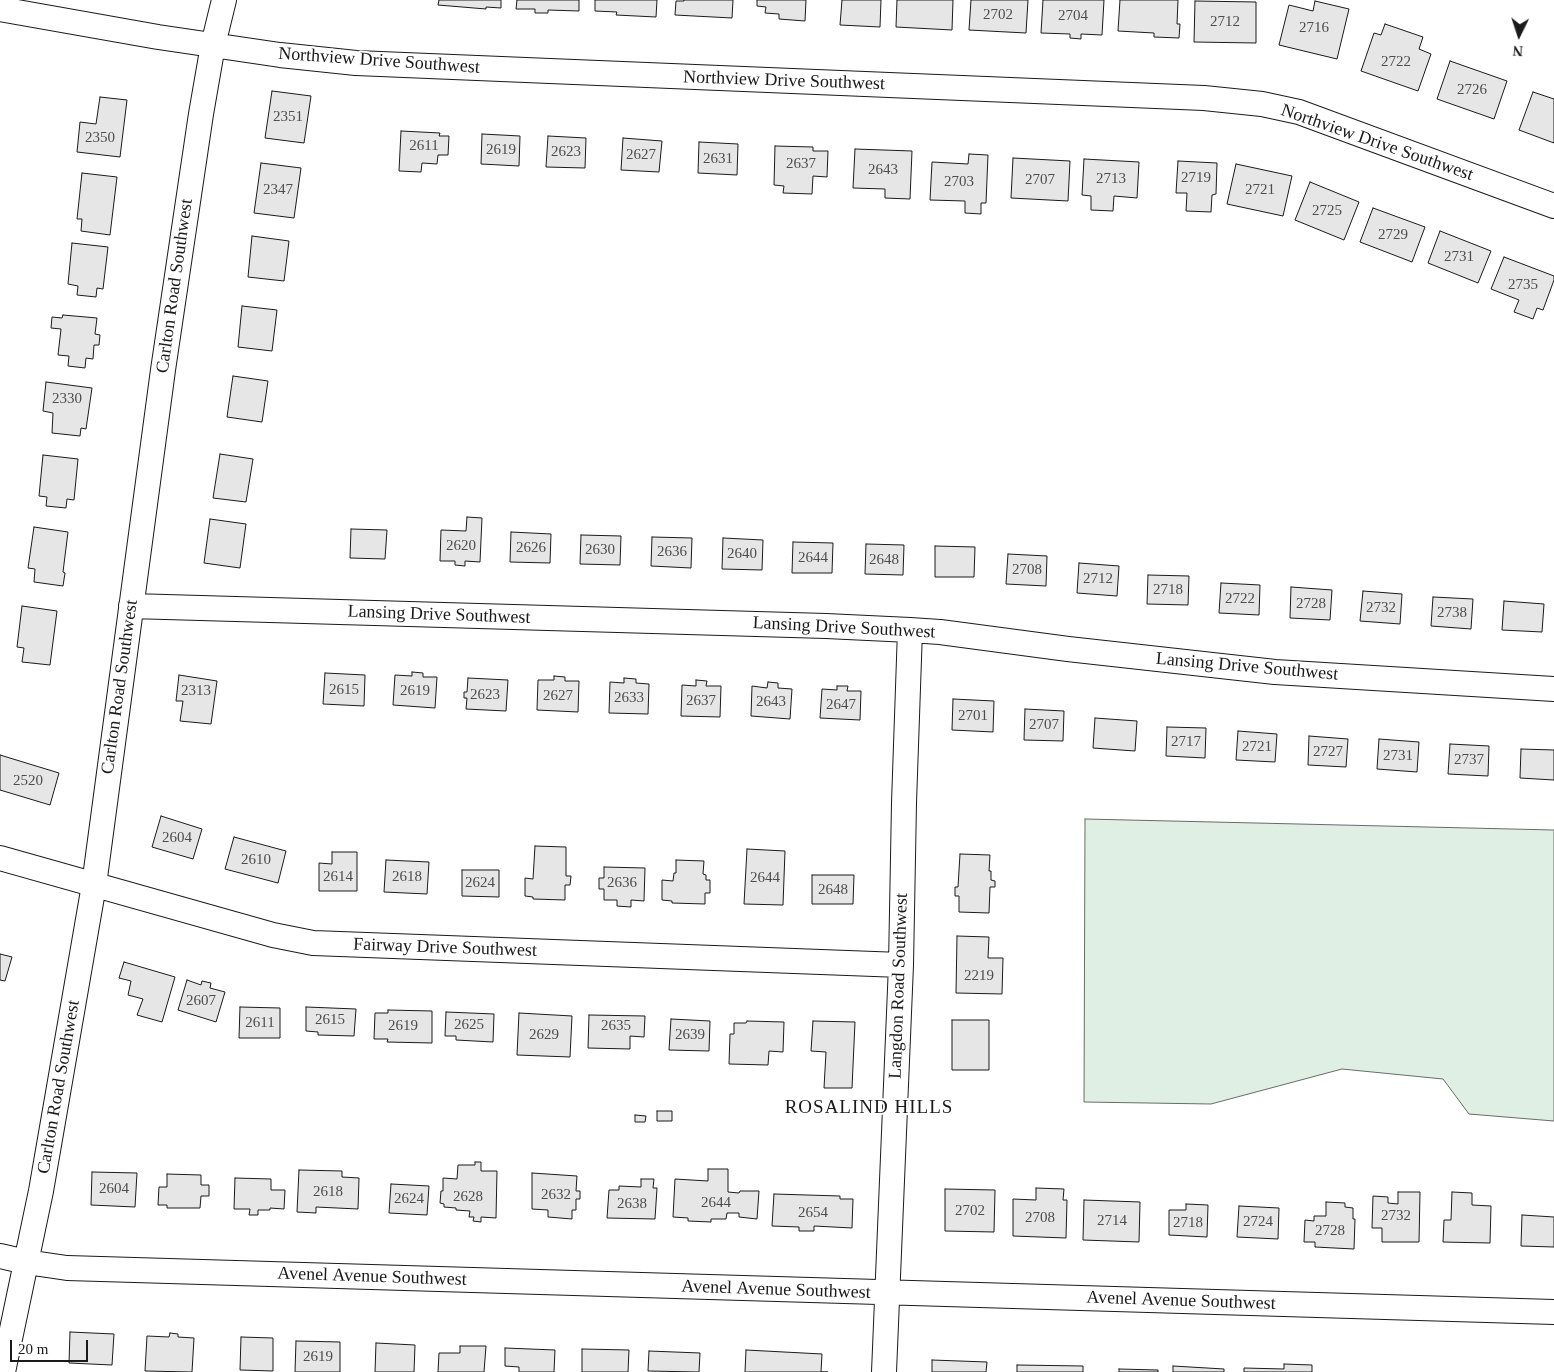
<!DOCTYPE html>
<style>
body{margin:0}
#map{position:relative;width:1554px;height:1372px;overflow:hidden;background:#fff;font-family:"Times New Roman",serif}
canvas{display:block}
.north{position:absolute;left:1494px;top:10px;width:50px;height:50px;-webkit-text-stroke:4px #fff;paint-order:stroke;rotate:184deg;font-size:14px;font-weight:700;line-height:20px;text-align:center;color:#1a1a1a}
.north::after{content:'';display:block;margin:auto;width:18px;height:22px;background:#1a1a1a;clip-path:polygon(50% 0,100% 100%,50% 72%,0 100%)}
.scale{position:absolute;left:10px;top:1340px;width:78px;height:22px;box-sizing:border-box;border:2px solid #1a1a1a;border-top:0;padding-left:6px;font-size:15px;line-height:18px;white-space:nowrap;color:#1a1a1a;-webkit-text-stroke:4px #fff;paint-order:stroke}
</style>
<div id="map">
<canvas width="1554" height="1372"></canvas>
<div class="north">N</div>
<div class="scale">20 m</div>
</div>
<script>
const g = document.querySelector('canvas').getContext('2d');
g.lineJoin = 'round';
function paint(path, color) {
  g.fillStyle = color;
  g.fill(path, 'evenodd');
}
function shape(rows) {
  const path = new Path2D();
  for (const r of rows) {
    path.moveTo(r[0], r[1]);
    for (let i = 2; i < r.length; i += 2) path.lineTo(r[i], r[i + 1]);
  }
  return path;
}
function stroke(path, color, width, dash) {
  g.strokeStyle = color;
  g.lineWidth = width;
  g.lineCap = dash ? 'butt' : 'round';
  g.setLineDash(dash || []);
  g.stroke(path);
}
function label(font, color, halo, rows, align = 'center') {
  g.font = font + ' "Times New Roman",serif';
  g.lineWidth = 4;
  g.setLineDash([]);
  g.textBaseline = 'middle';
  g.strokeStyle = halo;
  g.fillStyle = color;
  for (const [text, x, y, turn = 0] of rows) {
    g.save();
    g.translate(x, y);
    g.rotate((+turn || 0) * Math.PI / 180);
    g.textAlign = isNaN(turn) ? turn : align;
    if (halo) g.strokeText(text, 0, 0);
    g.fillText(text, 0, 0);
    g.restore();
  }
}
const green = shape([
 [1085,819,1554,830,1554,1121,1469,1114,1443,1079,1342,1069,1211,1104,1084,1102,1085,819]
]);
const building = shape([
 [439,0,501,0,501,8,486,7,486,9,438,5,439,0],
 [517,0,579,0,579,11,548,10,548,13,535,13,535,9,516,9,517,0],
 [595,0,657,0,656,17,616,15,617,12,595,11,595,0],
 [684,0,733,0,732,18,675,15,676,1,684,1,684,0],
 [757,0,806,0,805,21,779,19,779,14,765,13,766,7,757,6,757,0],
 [842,0,881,0,880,27,840,25,842,0],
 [897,0,953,0,952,30,896,27,897,0],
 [971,0,1028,0,1026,33,969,30,971,0],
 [1043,0,1104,0,1102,35,1081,34,1081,39,1070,38,1070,34,1041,33,1043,0],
 [1120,0,1178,0,1177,24,1180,24,1179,38,1154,37,1154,33,1118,31,1120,0],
 [1195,1,1256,2,1256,43,1194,42,1195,1],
 [1315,1,1349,9,1337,59,1279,45,1289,5,1313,11,1315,1],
 [1385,24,1423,37,1419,49,1431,54,1418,91,1361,71,1374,33,1381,35,1385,24],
 [1450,61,1507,81,1494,119,1437,99,1450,61],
 [272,91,311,96,304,143,265,138,272,91],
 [1533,92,1554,99,1554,143,1519,130,1533,92],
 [100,97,127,100,120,157,77,152,80,122,96,124,100,97],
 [401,131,440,133,439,136,449,136,448,155,438,155,437,164,422,163,421,172,399,171,401,131],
 [482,134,520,136,519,166,481,164,482,134],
 [548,136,586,138,585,168,546,167,548,136],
 [623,138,662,141,659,172,621,170,623,138],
 [699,142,738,144,737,175,698,173,699,142],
 [775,146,813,147,813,151,828,151,827,177,813,176,812,194,783,193,784,186,774,185,775,146],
 [855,149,912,151,910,199,885,198,885,189,853,188,855,149],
 [969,154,988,155,986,203,981,203,981,214,965,213,965,201,930,200,932,162,968,164,969,154],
 [1013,158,1070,161,1068,201,1011,198,1013,158],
 [1084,159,1139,162,1137,198,1114,196,1113,211,1091,210,1091,196,1082,195,1084,159],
 [1178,161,1217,163,1216,194,1212,195,1211,212,1186,211,1187,193,1176,193,1178,161],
 [261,163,301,168,294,218,254,213,261,163],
 [1236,164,1292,176,1283,216,1227,204,1236,164],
 [82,173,117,177,110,235,81,231,82,219,77,219,82,173],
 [1310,182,1359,202,1344,240,1295,220,1310,182],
 [1373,208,1425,227,1412,262,1360,242,1373,208],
 [1440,231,1491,251,1478,283,1428,263,1440,231],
 [252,236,289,241,284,281,248,277,252,236],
 [72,243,108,247,103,289,97,288,96,297,77,295,78,286,68,284,72,243],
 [1504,257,1554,276,1554,280,1543,310,1537,308,1533,319,1514,312,1519,300,1491,289,1504,257],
 [242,306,277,310,272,351,238,347,242,306],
 [63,315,97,318,95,334,100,335,99,345,94,345,93,359,86,358,85,368,68,366,69,356,58,355,61,329,51,328,52,317,62,318,63,315],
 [233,376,268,381,262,422,227,417,233,376],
 [46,382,92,388,86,429,81,428,80,436,52,433,53,413,43,411,46,382],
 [220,454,253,459,246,502,213,498,220,454],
 [43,455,78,459,74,500,67,499,66,508,46,506,47,497,39,496,43,455],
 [467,517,482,518,480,562,465,561,465,566,455,565,455,561,440,561,441,530,466,531,467,517],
 [210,519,246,524,240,568,204,563,210,519],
 [34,527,68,532,63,572,65,573,63,586,34,582,35,569,28,568,34,527],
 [351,529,387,530,385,559,350,558,351,529],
 [511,532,551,534,550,563,510,562,511,532],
 [581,535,621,536,620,565,580,564,581,535],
 [652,537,692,538,691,568,651,566,652,537],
 [723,538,763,540,762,570,722,569,723,538],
 [793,542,833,543,832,573,792,573,793,542],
 [866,544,904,545,903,575,865,574,866,544],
 [935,546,975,547,974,577,935,577,935,546],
 [1008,554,1047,556,1046,586,1006,584,1008,554],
 [1079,563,1119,566,1117,596,1077,593,1079,563],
 [1148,575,1189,576,1188,605,1147,604,1148,575],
 [1221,583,1260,585,1259,615,1219,613,1221,583],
 [1291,587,1332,590,1330,620,1290,618,1291,587],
 [1363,591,1402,594,1400,624,1360,621,1363,591],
 [1433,597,1473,599,1471,629,1431,626,1433,597],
 [1504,601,1544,604,1542,632,1502,630,1504,601],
 [22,606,57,611,50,665,22,662,24,648,17,647,22,606],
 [412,672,423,673,423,677,437,677,435,708,393,705,395,675,412,676,412,672],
 [325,673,365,675,364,706,323,704,325,673],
 [179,675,217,681,211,724,180,721,183,701,176,701,179,675],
 [554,676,565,677,565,681,579,681,578,712,537,710,538,680,554,680,554,676],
 [468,678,508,680,506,711,466,709,467,698,464,698,464,692,467,692,468,678],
 [624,678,636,679,636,683,649,684,648,714,609,713,610,682,624,683,624,678],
 [696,680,707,681,706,686,721,686,720,717,681,716,682,685,696,686,696,680],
 [768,682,778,683,778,688,792,689,790,719,751,716,752,686,767,688,768,682],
 [837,686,848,686,847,691,861,691,860,720,820,718,822,689,837,690,837,686],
 [953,699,994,701,993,732,952,730,953,699],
 [1025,709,1064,711,1063,741,1024,740,1025,709],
 [1095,718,1137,721,1135,751,1093,748,1095,718],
 [1167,727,1206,728,1205,758,1166,756,1167,727],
 [1238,731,1277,734,1275,762,1236,760,1238,731],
 [1309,736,1348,739,1346,767,1308,765,1309,736],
 [1379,739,1419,742,1417,772,1377,769,1379,739],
 [1450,744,1489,746,1488,776,1448,774,1450,744],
 [1521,749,1554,750,1554,780,1520,778,1521,749],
 [0,755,59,773,50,805,0,790,0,755],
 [161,816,202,829,193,859,152,847,161,816],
 [234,837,286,851,278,883,225,869,234,837],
 [535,846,566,847,566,876,571,876,570,885,565,885,565,900,533,899,533,897,525,896,525,878,533,879,535,846],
 [747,849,785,851,783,905,744,904,747,849],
 [332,852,357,852,357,891,319,891,319,863,332,864,332,852],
 [960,854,990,855,989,871,991,871,991,880,995,881,995,887,990,887,989,913,959,912,959,896,955,896,955,887,958,887,960,854],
 [386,860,429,862,427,894,384,892,386,860],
 [676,860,704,861,703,874,706,875,706,880,710,880,710,893,705,893,705,904,672,903,672,901,662,900,662,880,673,881,674,873,676,873,676,860],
 [604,867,645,868,644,901,631,900,631,907,617,906,617,900,604,900,604,889,599,889,599,878,604,878,604,867],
 [462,870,499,870,499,897,462,896,462,870],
 [812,875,854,875,853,904,812,904,812,875],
 [957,936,989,937,988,958,1003,958,1002,994,956,993,957,936],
 [0,954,12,957,5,981,0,980,0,954],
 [124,962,175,977,162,1022,137,1015,143,999,128,995,131,981,119,978,124,962],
 [187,980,201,985,202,981,211,983,210,988,225,992,216,1022,178,1010,187,980],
 [240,1007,280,1008,280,1038,239,1038,240,1007],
 [306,1007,356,1009,354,1036,318,1035,318,1032,306,1031,306,1007],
 [388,1010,432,1011,432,1043,387,1042,388,1039,374,1039,375,1013,388,1013,388,1010],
 [446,1012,494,1014,493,1042,456,1040,456,1036,445,1036,446,1012],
 [519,1013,572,1016,570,1057,517,1055,519,1013],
 [589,1015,645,1016,644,1037,630,1036,630,1049,588,1048,589,1015],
 [671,1019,710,1021,709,1051,669,1050,671,1019],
 [952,1020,989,1020,989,1070,952,1070,952,1020],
 [747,1021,784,1022,783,1052,769,1051,768,1065,729,1064,730,1034,734,1034,734,1023,746,1023,747,1021],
 [813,1021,855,1022,852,1088,824,1088,826,1052,811,1051,813,1021],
 [657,1111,672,1111,672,1121,657,1121,657,1111],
 [635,1115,646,1116,645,1122,635,1122,635,1115],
 [475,1162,481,1162,481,1171,497,1171,496,1218,481,1217,481,1222,473,1221,474,1217,469,1217,470,1211,456,1210,456,1208,444,1207,444,1204,440,1203,441,1191,443,1191,443,1178,457,1179,458,1165,475,1165,475,1162],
 [708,1169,728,1169,728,1192,739,1193,740,1191,759,1191,757,1219,739,1217,739,1213,727,1213,726,1219,711,1219,711,1222,688,1221,688,1218,673,1217,675,1179,708,1181,708,1169],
 [299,1170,342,1171,342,1177,359,1178,358,1209,316,1207,316,1213,297,1212,299,1170],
 [92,1172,137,1173,135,1207,91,1205,92,1172],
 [532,1173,577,1176,576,1191,580,1191,580,1199,576,1199,576,1210,572,1210,572,1219,548,1217,548,1210,532,1209,532,1173],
 [167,1174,201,1175,201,1185,209,1185,209,1196,201,1196,200,1208,167,1208,167,1205,158,1205,159,1187,167,1187,167,1174],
 [235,1178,271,1179,271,1190,285,1190,284,1209,270,1208,270,1210,258,1210,258,1215,249,1215,250,1209,234,1209,235,1178],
 [641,1179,654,1179,653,1188,657,1188,655,1219,607,1218,609,1190,619,1190,619,1186,641,1187,641,1179],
 [391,1184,429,1186,427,1215,389,1213,391,1184],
 [1036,1188,1064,1189,1063,1200,1067,1200,1066,1238,1013,1236,1013,1199,1036,1200,1036,1188],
 [945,1189,995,1190,994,1232,945,1231,945,1189],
 [1398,1192,1420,1192,1419,1242,1382,1242,1382,1228,1372,1228,1373,1196,1388,1197,1388,1203,1398,1204,1398,1192],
 [1452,1192,1472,1193,1472,1205,1491,1206,1490,1243,1443,1242,1444,1220,1451,1220,1452,1192],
 [774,1194,840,1196,840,1199,853,1199,852,1228,814,1226,814,1231,799,1231,799,1227,772,1226,774,1194],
 [1084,1200,1140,1202,1139,1242,1083,1240,1084,1200],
 [1326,1202,1345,1203,1345,1207,1353,1208,1353,1219,1355,1219,1354,1249,1315,1247,1315,1242,1304,1242,1305,1220,1314,1221,1314,1216,1326,1216,1326,1202],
 [1186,1204,1208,1205,1207,1237,1169,1235,1169,1210,1186,1210,1186,1204],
 [1239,1206,1279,1208,1278,1239,1237,1237,1239,1206],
 [1522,1215,1554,1217,1554,1247,1521,1246,1522,1215],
 [70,1332,114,1334,112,1365,69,1363,70,1332],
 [170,1333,178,1334,178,1337,194,1338,192,1372,145,1371,147,1336,169,1337,170,1333],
 [241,1337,273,1338,273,1371,240,1370,241,1337],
 [296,1341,340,1342,340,1372,295,1372,296,1341],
 [376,1343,415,1345,414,1372,375,1372,376,1343],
 [460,1346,486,1346,484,1372,438,1372,439,1353,460,1353,460,1346],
 [505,1348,555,1350,554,1372,519,1372,519,1367,505,1366,505,1348],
 [582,1349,629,1350,628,1372,582,1372,582,1349],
 [746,1350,822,1354,821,1372,828,1372,745,1372,746,1350],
 [649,1351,700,1353,699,1372,648,1371,649,1351],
 [932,1360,987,1362,986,1372,932,1372,932,1360],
 [1284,1364,1312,1365,1312,1372,1244,1372,1244,1368,1284,1369,1284,1364],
 [1017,1365,1083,1366,1083,1372,1017,1372,1017,1365],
 [1173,1366,1224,1369,1224,1372,1173,1372,1173,1366],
 [1119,1369,1158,1370,1158,1372,1119,1372,1119,1369]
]);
const street = shape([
 [0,9,158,37,280,55,356,63,1204,98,1262,104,1299,112,1554,206],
 [131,606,826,626,910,630,940,632,1068,649,1275,672,1554,689],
 [0,858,273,935,313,943,901,965],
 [0,1256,26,1262,67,1268,1554,1312],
 [3,1372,41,1191,94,885,163,370,201,114,213,45,224,0],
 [884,1372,901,965,904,803,910,630]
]);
const numberNames = [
 ["2702",998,15],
 ["2704",1073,16],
 ["2712",1225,22],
 ["2716",1314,28],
 ["2722",1396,62],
 ["2726",1472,90],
 ["2351",288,117],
 ["2350",100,138],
 ["2611",424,146],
 ["2619",501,150],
 ["2623",566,152],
 ["2627",641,155],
 ["2631",718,159],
 ["2637",801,164],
 ["2643",883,170],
 ["2719",1196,178],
 ["2713",1111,179],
 ["2707",1040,180],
 ["2703",959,182],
 ["2347",278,190],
 ["2721",1260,190],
 ["2725",1327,211],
 ["2729",1393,235],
 ["2731",1459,257],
 ["2735",1523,285],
 ["2330",67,399],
 ["2620",461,546],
 ["2626",531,548],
 ["2630",600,550],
 ["2636",672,552],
 ["2640",742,554],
 ["2644",813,558],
 ["2648",884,560],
 ["2708",1027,570],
 ["2712",1098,579],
 ["2718",1168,590],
 ["2722",1240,599],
 ["2728",1311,604],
 ["2732",1381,608],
 ["2738",1452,613],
 ["2615",344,690],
 ["2313",196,691],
 ["2619",415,691],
 ["2623",485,695],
 ["2627",558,696],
 ["2633",629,698],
 ["2637",701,701],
 ["2643",771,702],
 ["2647",841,705],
 ["2701",973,716],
 ["2707",1044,725],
 ["2717",1186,742],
 ["2721",1257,747],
 ["2727",1328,752],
 ["2731",1398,756],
 ["2737",1469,760],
 ["2520",28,781],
 ["2604",177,838],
 ["2610",256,860],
 ["2614",338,877],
 ["2618",407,877],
 ["2644",765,878],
 ["2624",480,883],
 ["2636",622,883],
 ["2648",833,890],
 ["2219",979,976],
 ["2607",201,1001],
 ["2615",330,1020],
 ["2611",260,1023],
 ["2625",469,1025],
 ["2619",403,1026],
 ["2635",616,1026],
 ["2629",544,1035],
 ["2639",690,1035],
 ["2604",114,1189],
 ["2618",328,1192],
 ["2632",556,1195],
 ["2628",468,1197],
 ["2624",409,1199],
 ["2644",716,1203],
 ["2638",632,1204],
 ["2702",970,1211],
 ["2654",813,1213],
 ["2732",1396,1216],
 ["2708",1040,1218],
 ["2714",1112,1221],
 ["2724",1258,1222],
 ["2718",1188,1223],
 ["2728",1330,1231],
 ["2619",318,1357]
];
const streetNames = [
 ["Northview Drive Southwest",379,61,4],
 ["Northview Drive Southwest",784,81,2],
 ["Northview Drive Southwest",1377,143,19],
 ["Carlton Road Southwest",175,286,-82],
 ["Lansing Drive Southwest",439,615,2],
 ["Lansing Drive Southwest",844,628,3],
 ["Lansing Drive Southwest",1247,667,5],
 ["Carlton Road Southwest",120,687,-82],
 ["Fairway Drive Southwest",445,948,2],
 ["Langdon Road Southwest",899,986,-88],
 ["Carlton Road Southwest",59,1087,-80],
 ["Avenel Avenue Southwest",372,1277,2],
 ["Avenel Avenue Southwest",776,1290,2],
 ["Avenel Avenue Southwest",1181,1301,2]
];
const neighbourhoodNames = [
 ["ROSALIND HILLS",869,1108]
];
paint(green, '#e0efe3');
stroke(green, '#6a6a6a', 1);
paint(building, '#e6e6e6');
stroke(building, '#1a1a1a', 1);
stroke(street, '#1a1a1a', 26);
stroke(street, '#fff', 24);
label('15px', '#4d4d4d', null, numberNames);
label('18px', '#1a1a1a', '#fff', streetNames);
g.letterSpacing = '1px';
label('19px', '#1a1a1a', '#fff', neighbourhoodNames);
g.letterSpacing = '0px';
</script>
